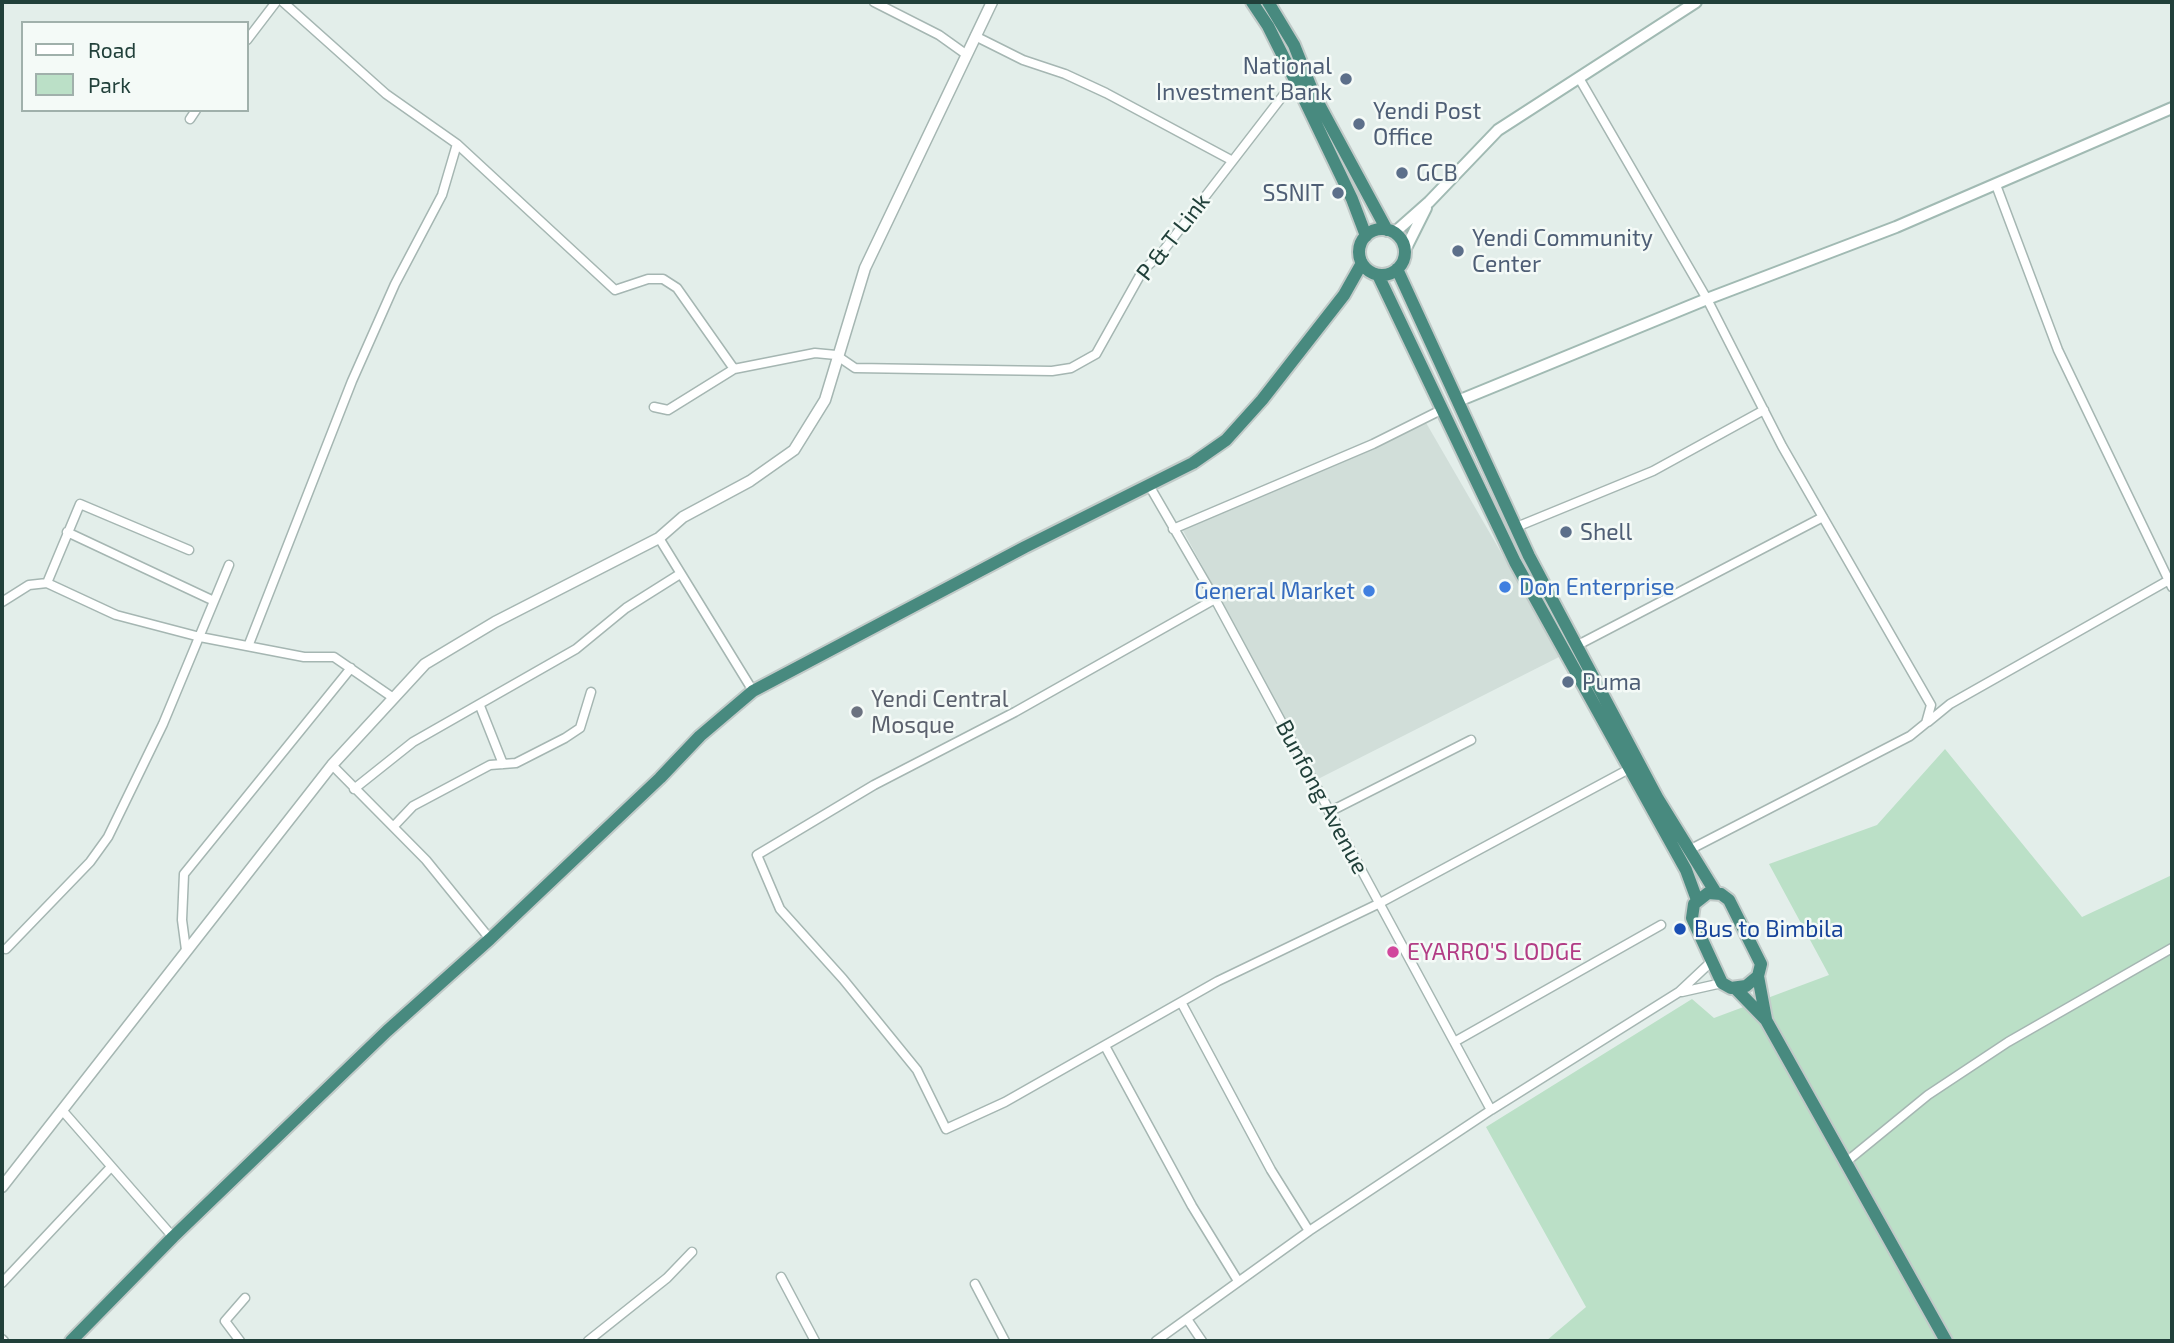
<!DOCTYPE html>
<style>
body{margin:0}
#map{position:relative;width:2174px;height:1343px;overflow:hidden;background:#e3eeea;font-family:"Exo 2",sans-serif}
canvas{display:block}
.frame{position:absolute;inset:0;border:4px solid #21403a;pointer-events:none}
.legend{position:absolute;left:21px;top:21px;width:228px;height:91px;box-sizing:border-box;background:#f4faf7;border:2px solid #a0b0ab;margin:0;padding:9px 12px;list-style:none;font-size:21px;color:#21403a}
.legend li{display:flex;align-items:center;gap:14px;height:35px}
.legend b{width:35px;border:2px solid #a0b0ab}
</style>
<div id="map">
<canvas width="2174" height="1343"></canvas>
<div class="frame"></div>
<ul class="legend">
<li><b style="height:9px;background:#fff"></b>Road</li>
<li><b style="height:19px;background:#bbe0c7"></b>Park</li>
</ul>
</div>
<script>
const g = document.querySelector('canvas').getContext('2d');
g.lineJoin = 'round';
function paint(path, color) {
  g.fillStyle = color;
  g.fill(path, 'evenodd');
}
function shape(rows) {
  const path = new Path2D();
  for (const r of rows) {
    if (r.length === 3) {
      path.moveTo(r[0] + r[2], r[1]);
      path.arc(r[0], r[1], r[2], 0, 2 * Math.PI);
      continue;
    }
    path.moveTo(r[0], r[1]);
    for (let i = 2; i < r.length; i += 2) path.lineTo(r[i], r[i + 1]);
  }
  return path;
}
function stroke(path, color, width, dash) {
  g.strokeStyle = color;
  g.lineWidth = width;
  g.lineCap = dash ? 'butt' : 'round';
  g.setLineDash(dash || []);
  g.stroke(path);
}
function label(font, color, halo, rows, align = 'center') {
  g.font = font + ' "Exo 2",sans-serif';
  g.lineWidth = 5;
  g.setLineDash([]);
  g.textBaseline = 'middle';
  g.strokeStyle = halo;
  g.fillStyle = color;
  for (const [text, x, y, turn = 0] of rows) {
    g.save();
    g.translate(x, y);
    g.rotate((+turn || 0) * Math.PI / 180);
    g.textAlign = isNaN(turn) ? turn : align;
    if (halo) g.strokeText(text, 0, 0);
    g.fillText(text, 0, 0);
    g.restore();
  }
}
const built = shape([
 [1425,421,1561,656,1318,779,1180,525]
]);
const green = shape([
 [1945,749,2082,917,2172,875,2172,1341,1546,1341,1586,1307,1486,1127,1692,999,1714,1018,1829,975,1769,864,1877,825]
]);
const minor = shape([
 [283,2,386,94,457,144,615,290,648,279,663,279,677,288,734,369],
 [874,2,939,35,967,55],
 [975,36,1023,60,1065,74,1106,93,1231,160],
 [247,40,276,2],
 [1579,78,1707,299,1782,446,1931,705,1926,723,1910,736,1691,849],
 [190,119,196,110],
 [1996,185,2058,350,2172,587],
 [654,407,668,410,734,369,815,353,836,355,855,368,1052,371,1071,368,1096,354,1143,270,1160,255,1295,80],
 [1150,487,1215,599,1491,1110],
 [1514,528,1653,471,1764,410],
 [1173,529,1373,444,1443,409],
 [67,532,214,601],
 [659,538,753,691],
 [47,583,80,504,189,550],
 [1215,599,1015,712,874,785,757,855,780,909,843,979,917,1070,946,1129,1005,1102,1218,981,1380,903,1629,769],
 [2,602,29,585,47,583,116,615,200,637,304,657,334,657,392,697],
 [249,644,352,381,395,284,442,195,457,144],
 [1576,646,1823,517],
 [480,706,503,764],
 [1928,722,1950,704,2169,580],
 [332,765,426,860,490,939],
 [354,789,413,742,576,649,626,608,680,574],
 [1329,812,1471,740],
 [394,826,413,806,490,765,516,763,565,738,580,728,591,692],
 [6,949,90,862,108,837,163,724,229,565],
 [186,950,182,920,184,874,351,668],
 [1682,992,1722,983],
 [1181,1002,1271,1170,1309,1231],
 [1456,1041,1661,925],
 [1105,1046,1192,1206,1238,1281],
 [62,1110,173,1237],
 [1846,1162,1928,1095,2008,1042,2172,948],
 [781,1277,815,1341],
 [2,1283,111,1167],
 [975,1284,1005,1341],
 [1187,1319,1202,1341],
 [2,1339,4,1341],
 [240,1341,225,1321,245,1298],
 [588,1341,667,1278,692,1252],
 [1156,1341,1309,1231,1491,1110,1679,992,1712,961]
]);
const tertiary = shape([
 [2,1187,332,765,425,664,495,622,659,538,683,517,750,481,794,450,825,400,865,268,992,2]
]);
const secondary = shape([
 [1394,233,1429,202,1498,130,1696,2],
 [1405,250,1426,208],
 [1458,401,1707,299,1896,227,2172,108]
]);
const trunk = shape([
 [1252,2,1268,26,1295,80,1352,199,1366,236],
 [1268,2,1294,45,1314,95,1387,230],
 [1382,252,23],
 [1397,269,1529,556,1658,799,1716,893],
 [1378,275,1515,562,1686,870,1697,900],
 [1708,893,1721,894,1729,900,1761,964,1758,976,1746,986,1731,988,1722,983,1692,918,1694,904,1708,893],
 [1758,976,1766,1019],
 [1736,989,1766,1020,1946,1341],
 [71,1341,173,1237,387,1031,490,939,660,778,700,736,753,691,1025,547,1193,463,1226,440,1262,400,1344,295,1362,263]
]);
const markers = [
 [1346,79,7,"#5c6f8a"],
 [1359,124,7,"#5c6f8a"],
 [1402,173,7,"#5c6f8a"],
 [1338,193,7,"#5c6f8a"],
 [1458,251,7,"#5c6f8a"],
 [1566,532,7,"#5c6f8a"],
 [1505,587,7,"#3f7fe0"],
 [1369,591,7,"#3f7fe0"],
 [1568,682,7,"#5c6f8a"],
 [857,712,7,"#6b7280"],
 [1680,929,7,"#1a4fb4"],
 [1393,952,7,"#d1479c"]
];
const serviceNames = [
 ["National",1332,66,"right"],
 ["Investment Bank",1332,92,"right"],
 ["Yendi Post",1373,111],
 ["Office",1373,137],
 ["GCB",1416,173],
 ["SSNIT",1324,193,"right"],
 ["Yendi Community",1472,238],
 ["Center",1472,264],
 ["Shell",1580,532],
 ["Puma",1582,682]
];
const streetNames = [
 ["P & T Link",1173,237,-52],
 ["Bunfong Avenue",1322,797,62]
];
const shopNames = [
 ["Don Enterprise",1519,587],
 ["General Market",1355,591,"right"]
];
const worshipNames = [
 ["Yendi Central",871,699],
 ["Mosque",871,725]
];
const transitNames = [
 ["Bus to Bimbila",1694,929]
];
const hotelNames = [
 ["EYARRO'S LODGE",1407,952]
];
paint(built, '#d1ded9');
paint(green, '#bbe0c7');
stroke(minor, '#a5b6b2', 11);
stroke(tertiary, '#a5b6b2', 13);
stroke(secondary, '#a1bab3', 14);
stroke(trunk, '#c1cac8', 16);
stroke(minor, '#fff', 8);
stroke(tertiary, '#fff', 10);
stroke(secondary, '#fff', 10);
stroke(trunk, '#488a7f', 12);
for (const [x, y, r, color] of markers) {
  const dot = new Path2D();
  dot.arc(x, y, r, 0, 2 * Math.PI);
  g.fillStyle = color;
  g.fill(dot);
  stroke(dot, '#f4faf7', 2.5);
}
label('23px', '#4e5e75', '#f4faf7', serviceNames, 'left');
label('23px', '#21403a', '#f4faf7', streetNames);
label('23px', '#366cbe', '#f4faf7', shopNames, 'left');
label('23px', '#5b616d', '#f4faf7', worshipNames, 'left');
label('23px', '#164399', '#f4faf7', transitNames, 'left');
label('23px', '#b23c85', '#f4faf7', hotelNames, 'left');
</script>
